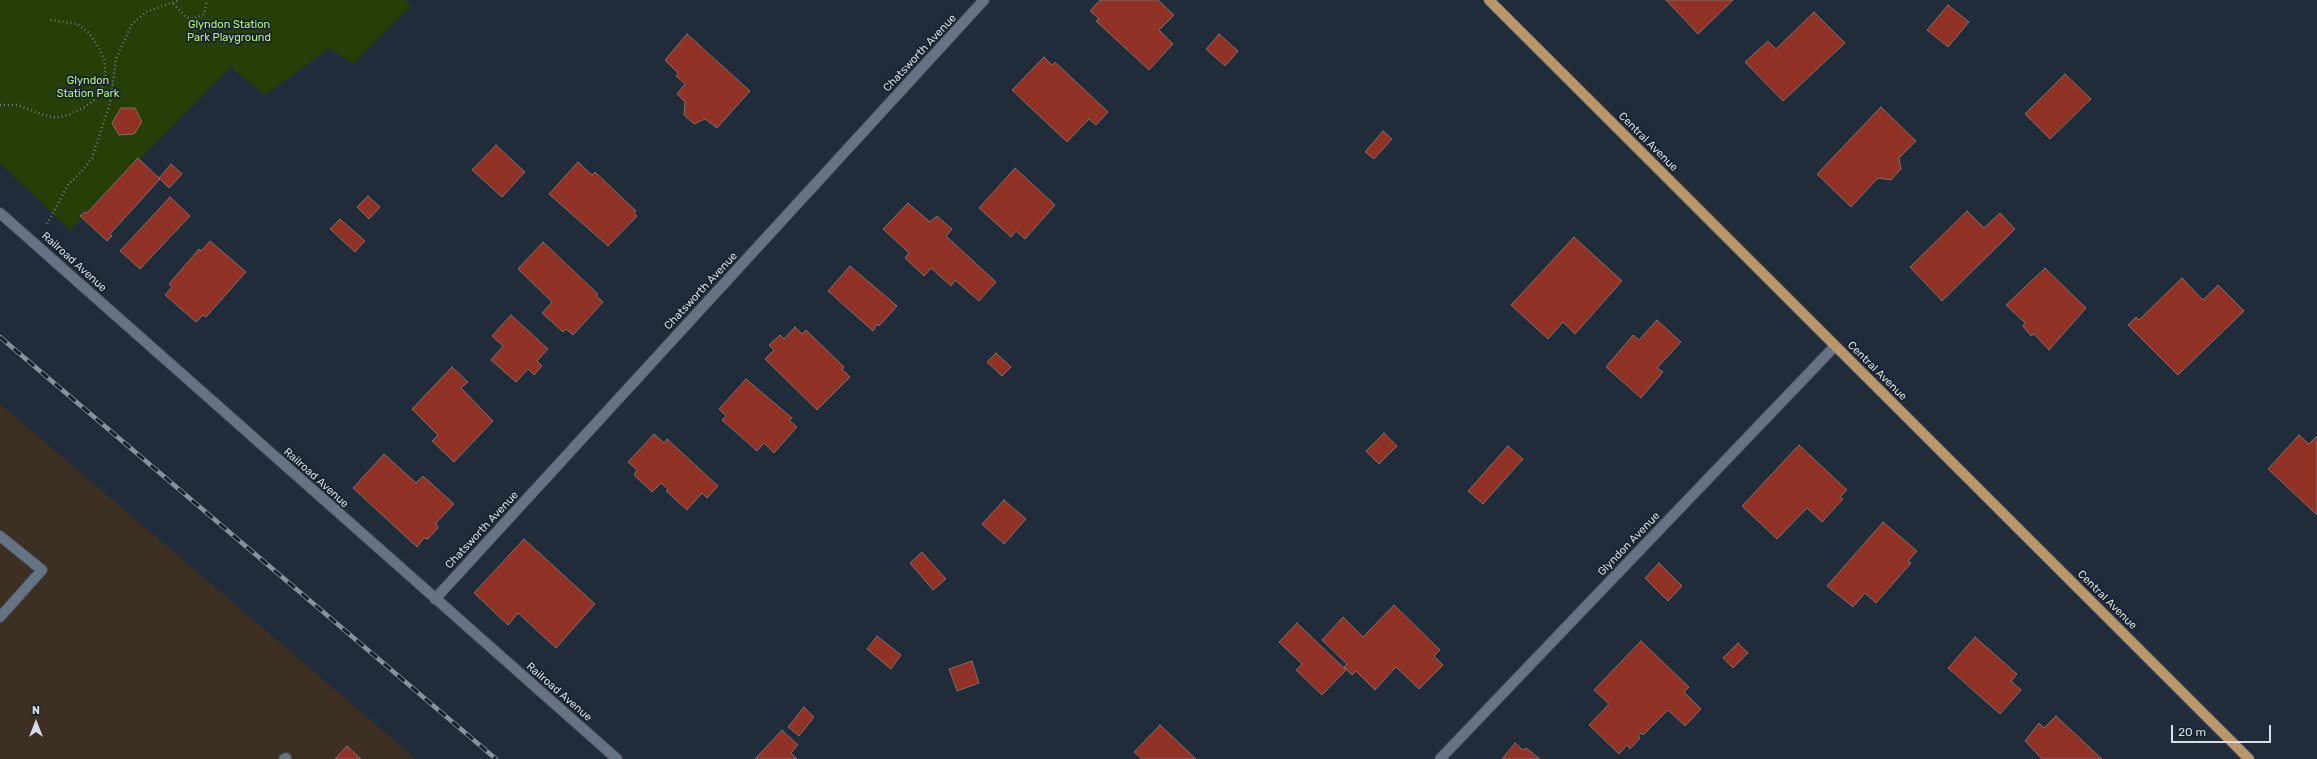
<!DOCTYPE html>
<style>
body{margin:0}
#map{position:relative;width:2317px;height:759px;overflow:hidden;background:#202c39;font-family:Rubik,sans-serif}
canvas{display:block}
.north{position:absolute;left:16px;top:703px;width:40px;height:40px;-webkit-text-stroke:3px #17222e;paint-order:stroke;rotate:0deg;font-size:11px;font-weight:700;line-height:16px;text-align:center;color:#d7dee7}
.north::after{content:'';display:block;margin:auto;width:14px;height:18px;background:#d7dee7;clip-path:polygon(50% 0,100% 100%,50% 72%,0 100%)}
.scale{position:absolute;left:2171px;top:725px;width:100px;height:18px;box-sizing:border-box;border:2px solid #d7dee7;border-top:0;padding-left:5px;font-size:12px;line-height:14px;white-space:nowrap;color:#d7dee7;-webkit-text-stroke:3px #17222e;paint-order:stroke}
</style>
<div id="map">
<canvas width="2317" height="759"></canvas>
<div class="north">N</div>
<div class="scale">20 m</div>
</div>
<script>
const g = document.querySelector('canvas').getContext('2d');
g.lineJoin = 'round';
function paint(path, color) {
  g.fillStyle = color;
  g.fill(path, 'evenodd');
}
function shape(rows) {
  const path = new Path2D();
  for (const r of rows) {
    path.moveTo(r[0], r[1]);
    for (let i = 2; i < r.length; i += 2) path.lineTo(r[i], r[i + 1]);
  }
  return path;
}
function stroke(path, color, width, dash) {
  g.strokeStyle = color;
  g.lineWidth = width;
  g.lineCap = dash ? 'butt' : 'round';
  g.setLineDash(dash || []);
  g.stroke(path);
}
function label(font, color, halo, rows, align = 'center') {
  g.font = font + ' Rubik,sans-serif';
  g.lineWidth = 3.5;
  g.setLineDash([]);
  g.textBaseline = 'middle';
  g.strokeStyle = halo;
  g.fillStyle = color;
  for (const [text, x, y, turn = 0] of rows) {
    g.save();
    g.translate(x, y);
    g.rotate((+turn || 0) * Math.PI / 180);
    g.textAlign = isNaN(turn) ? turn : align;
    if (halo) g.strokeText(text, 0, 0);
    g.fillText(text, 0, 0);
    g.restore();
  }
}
const commercial = shape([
 [0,404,416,759,0,759]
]);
const green = shape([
 [0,0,404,0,411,6,353,64,330,48,265,95,231,67,70,230,0,163]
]);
const building = shape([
 [1100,0,1158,0,1174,15,1159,30,1173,44,1149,70,1096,21,1099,19,1090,11,1100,0],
 [1666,0,1733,0,1698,34,1666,0],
 [1948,5,1969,22,1948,47,1927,30,1948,5],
 [1814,12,1845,43,1783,101,1745,62,1768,41,1776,49,1814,12],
 [687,34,750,91,717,128,705,119,694,124,684,115,685,102,677,94,685,84,676,76,678,73,665,60,687,34],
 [1219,34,1238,51,1225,66,1206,49,1219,34],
 [1044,57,1052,65,1055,62,1108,112,1096,125,1089,119,1067,142,1012,90,1044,57],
 [2065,74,2091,99,2050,139,2025,114,2065,74],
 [1881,107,1916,141,1899,158,1901,169,1891,180,1878,178,1851,207,1817,174,1881,107],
 [121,108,135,108,142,122,134,134,119,135,112,123,121,108],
 [1383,131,1392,139,1374,159,1365,152,1383,131],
 [496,145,525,172,502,197,472,170,496,145],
 [138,158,160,179,110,234,112,236,107,241,80,216,85,212,87,213,138,158],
 [578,162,592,175,595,172,636,211,634,213,637,216,608,246,549,194,578,162],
 [171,164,182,174,169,188,159,178,171,164],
 [1015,168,1055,205,1025,239,1016,231,1011,237,979,208,1015,168],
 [368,196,380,207,369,219,357,207,368,196],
 [170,197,190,216,140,269,120,251,170,197],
 [908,203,930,222,937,216,952,229,946,236,996,282,979,301,955,280,951,286,931,268,924,276,905,258,909,253,883,229,908,203],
 [1967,211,1984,228,2000,213,2015,229,1942,301,1910,267,1967,211],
 [340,219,365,241,355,252,330,229,340,219],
 [1574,237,1622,281,1575,334,1563,322,1548,339,1511,305,1574,237],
 [210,241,246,272,206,317,203,315,196,322,165,295,172,287,169,284,199,249,201,251,210,241],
 [543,242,598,294,596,296,603,302,573,335,566,329,563,332,542,313,552,302,518,269,543,242],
 [850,266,897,306,879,326,877,324,873,331,828,291,850,266],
 [2045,268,2086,308,2049,350,2034,334,2031,336,2023,326,2025,323,2006,305,2045,268],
 [2182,278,2203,300,2218,285,2244,311,2178,375,2128,325,2136,317,2139,320,2182,278],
 [511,315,548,349,537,361,542,366,534,375,528,369,516,382,491,360,503,346,492,336,511,315],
 [1657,320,1681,342,1657,368,1663,372,1641,398,1606,367,1633,335,1639,340,1657,320],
 [795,327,802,334,806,330,844,367,842,369,850,377,817,410,765,359,774,350,769,345,780,335,784,339,795,327],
 [996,353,1011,367,1002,376,987,362,996,353],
 [452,367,468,382,461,388,493,421,454,462,432,441,438,435,412,409,452,367],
 [746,379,792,418,789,420,797,427,774,453,764,443,757,451,722,420,726,416,719,409,746,379],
 [1384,433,1397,446,1379,464,1366,451,1384,433],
 [654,434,664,443,667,439,718,486,707,498,702,493,687,510,666,491,668,489,661,483,652,492,634,475,637,470,628,462,654,434],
 [2299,435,2309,444,2317,436,2317,515,2268,469,2299,435],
 [1799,445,1847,490,1840,497,1843,499,1822,522,1807,508,1777,539,1742,506,1799,445],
 [1508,446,1523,459,1483,504,1468,491,1508,446],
 [384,454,416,483,423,476,454,504,436,523,438,528,428,539,424,538,417,547,353,488,384,454],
 [1004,500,1026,519,1004,544,982,524,1004,500],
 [1883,522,1917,551,1908,561,1911,563,1876,603,1865,593,1853,607,1827,586,1883,522],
 [524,539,595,604,556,648,518,613,508,625,474,593,524,539],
 [922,552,946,579,933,590,910,563,922,552],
 [1659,563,1682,586,1668,601,1645,578,1659,563],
 [1394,605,1440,650,1434,656,1443,665,1419,689,1396,667,1375,690,1356,671,1352,675,1344,667,1347,664,1322,640,1343,617,1363,637,1394,605],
 [1297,623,1346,670,1322,695,1296,670,1302,664,1279,642,1297,623],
 [877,636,901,655,891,669,867,649,877,636],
 [1975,637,2017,674,2011,681,2021,690,2000,714,1948,668,1975,637],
 [1641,641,1689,687,1684,692,1701,709,1685,726,1668,710,1643,735,1641,733,1638,736,1640,738,1630,749,1627,745,1619,754,1589,725,1609,704,1594,690,1641,641],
 [1738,643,1748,653,1733,668,1723,658,1738,643],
 [972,661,979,683,957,691,949,669,972,661],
 [804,707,814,717,799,736,788,727,804,707],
 [2056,716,2102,759,2042,759,2025,741,2039,723,2044,728,2056,716],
 [1160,725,1196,759,1142,759,1134,752,1160,725],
 [782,730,798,745,791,753,797,759,755,759,782,730],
 [1515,743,1523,750,1526,748,1540,759,1502,759,1515,743],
 [347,746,361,759,335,759,347,746]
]);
const path = shape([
 [173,4,186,17,193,19,204,14,207,0],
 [105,81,113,84],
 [0,105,17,105,44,115,56,118,68,115,85,107,98,97,105,81,105,62,99,48,89,33,77,24,50,20],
 [47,224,68,185,83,170,92,158,110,103,116,59,132,24,146,12,179,0]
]);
const minor = shape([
 [0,213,617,759],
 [0,536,42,570,0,617],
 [435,599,984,0],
 [284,759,286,758],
 [1440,759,1835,346]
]);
const major = shape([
 [1489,0,2249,759]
]);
const rail = shape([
 [0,337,496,759]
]);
const parkNames = [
 ["Glyndon Station",229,25],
 ["Park Playground",229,38],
 ["Glyndon",88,81],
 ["Station Park",88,94]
];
const streetNames = [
 ["Chatsworth Avenue",920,53,-47],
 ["Central Avenue",1648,142,45],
 ["Railroad Avenue",74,262,42],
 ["Chatsworth Avenue",701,291,-47],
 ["Central Avenue",1877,371,45],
 ["Railroad Avenue",316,478,42],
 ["Chatsworth Avenue",482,530,-47],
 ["Glyndon Avenue",1629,544,-46],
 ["Central Avenue",2107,600,45],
 ["Railroad Avenue",559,692,41]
];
paint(commercial, '#3e2f23');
paint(green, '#263f07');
paint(building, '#903226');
stroke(building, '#836e6a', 1);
stroke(minor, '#3f4954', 12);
stroke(major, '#3f4954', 12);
stroke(path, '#6e7883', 2.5, [1, 3]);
stroke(minor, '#657382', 10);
stroke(major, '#ba966b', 10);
stroke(rail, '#88919c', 4.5);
stroke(rail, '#17222e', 3, [9]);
label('11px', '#b4f07c', '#17222e', parkNames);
label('11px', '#d7dee7', '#17222e', streetNames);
</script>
